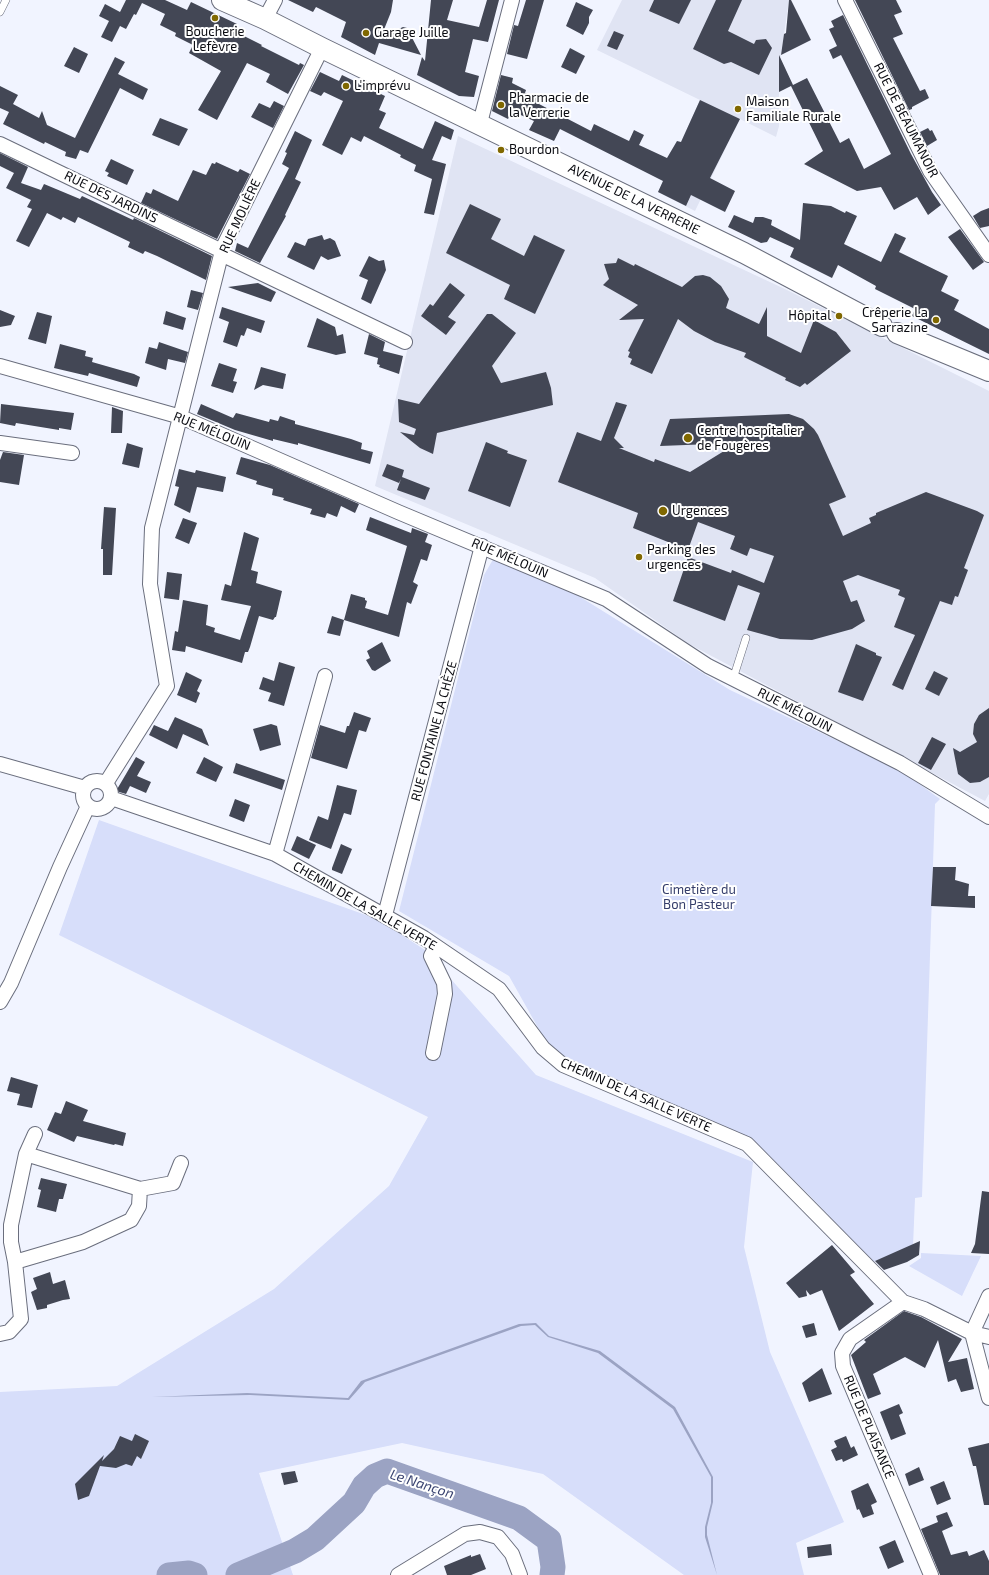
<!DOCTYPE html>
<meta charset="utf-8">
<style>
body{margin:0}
canvas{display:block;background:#f1f4ff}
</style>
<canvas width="989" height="1575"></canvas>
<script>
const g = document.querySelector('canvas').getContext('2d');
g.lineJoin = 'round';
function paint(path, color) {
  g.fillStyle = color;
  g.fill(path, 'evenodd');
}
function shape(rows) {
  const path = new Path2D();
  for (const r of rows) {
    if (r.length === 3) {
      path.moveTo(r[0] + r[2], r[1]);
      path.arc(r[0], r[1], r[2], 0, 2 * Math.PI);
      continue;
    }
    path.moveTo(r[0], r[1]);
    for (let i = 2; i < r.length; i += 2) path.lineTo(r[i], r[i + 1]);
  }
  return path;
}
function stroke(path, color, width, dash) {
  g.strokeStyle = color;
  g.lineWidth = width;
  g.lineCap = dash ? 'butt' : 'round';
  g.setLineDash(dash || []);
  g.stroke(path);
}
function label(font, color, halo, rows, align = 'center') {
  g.font = font + ' "Exo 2",sans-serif';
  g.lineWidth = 4;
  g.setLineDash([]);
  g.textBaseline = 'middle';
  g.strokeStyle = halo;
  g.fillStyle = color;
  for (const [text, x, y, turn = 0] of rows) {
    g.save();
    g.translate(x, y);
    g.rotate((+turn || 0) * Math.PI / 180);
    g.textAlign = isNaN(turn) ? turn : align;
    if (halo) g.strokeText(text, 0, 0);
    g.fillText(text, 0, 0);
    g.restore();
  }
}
const built = shape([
 [622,0,789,0,781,55,779,75,779,126,776,137,740,119,695,211,658,192,700,100,597,50],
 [458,136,787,290,989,391,989,794,985,801,689,644,595,578,375,486]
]);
const green = shape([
 [495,556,577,595,730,690,900,770,940,799,935,804,922,1197,915,1198,913,1246,873,1262,810,1196,752,1139,563,1059,550,1049,509,976,399,911,484,575],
 [99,820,377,919,425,950,536,1075,753,1162,744,1247,770,1352,844,1522,796,1543,804,1575,684,1575,543,1474,402,1443,259,1473,293,1575,0,1575,0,1392,117,1386,274,1289,389,1186,428,1117,59,935],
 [921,1253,981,1256,962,1296,909,1266,921,1258]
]);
const water = shape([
 [536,1323,549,1336,600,1351,675,1407,713,1477,713,1502,707,1527,707,1535,717,1575,705,1537,705,1527,711,1503,711,1477,673,1409,598,1353,548,1337,535,1325,521,1326,365,1382,349,1400,250,1395,152,1397,247,1393,348,1398,361,1381,519,1324]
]);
const river = shape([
 [169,1575,189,1573,195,1575],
 [238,1575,295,1551,315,1539,354,1503,364,1486,375,1476,387,1471,519,1518,549,1540,553,1567,552,1575]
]);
const building = shape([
 [126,0,165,0,187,10,191,2,237,24,234,31,262,45,261,46,299,65,300,63,304,65,288,94,266,82,270,74,247,63,217,120,198,110,221,71,189,53,193,45,175,36,176,33,160,25,165,14,142,3,136,15,134,14,126,29,120,26,112,42,101,37,109,21,99,16,105,4,120,12],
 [288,0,393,0,391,12,381,37,403,27,407,28,421,55,379,43,375,55,341,37,346,22,316,7,313,12],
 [431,0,453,0,447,20,479,27,487,0,499,0,488,42,473,39,465,72,479,76,474,97,459,96,417,75,422,57,425,61],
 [526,0,544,0,527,59,507,54,514,25,518,26],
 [654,0,691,0,679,24,649,11],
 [716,0,742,0,728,31,754,44,756,40,766,39,772,48,759,75,731,62,724,64,693,49],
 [789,0,791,0,811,40,781,55,784,34,786,33],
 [855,0,896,0,902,12,894,15,903,34,893,38,920,91,925,89,929,98,912,107,912,109,909,110],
 [576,2,593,10,589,17,589,23,583,35,566,26],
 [843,15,911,154,932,192,941,205,928,215,917,197,894,210,881,187,857,191,804,164,823,151,791,86,779,92,779,55,793,85,807,78,840,143,849,138,864,169,891,154,841,55,833,59,829,50,837,46,829,29,834,27,831,21],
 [614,31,624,35,617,50,607,46],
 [74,47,88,54,79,73,64,66],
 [570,48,585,56,576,74,561,67],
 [115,57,125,62,118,74,148,89,143,100,120,88,88,153,80,150,76,159,65,156,66,152,45,142,44,144,3,124,9,112,0,108,0,86,18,95,13,104,39,118,42,111,47,125,75,138],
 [320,72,339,81,342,75,385,96,379,110,386,113,379,128,423,149,435,121,454,130,451,140,442,136,432,160,446,164,434,215,424,213,432,179,414,171,416,165,400,157,401,155,364,136,361,142,351,137,342,155,322,145,343,101,324,92,321,96,310,91],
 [501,75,513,78,512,83,526,90,525,93,541,101,539,104,591,131,594,124,629,141,634,130,644,135,639,145,667,158,677,141,681,142,700,100,740,119,710,178,735,191,725,212,691,195,686,206,658,192,663,181,560,129,554,141,529,130,534,121,512,111,508,119,492,111],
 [274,101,284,106,273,128,251,117,259,103,270,108],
 [160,118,188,129,179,146,152,135],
 [928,128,930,131,932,130,937,140,927,146,920,132],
 [295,131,312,140,295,179,301,182,285,215,286,216,260,263,235,251,237,243,248,248,289,168,282,164,287,153,285,152],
 [0,153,28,167,21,183,41,190,44,184,80,199,82,196,133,220,134,218,212,256,206,280,157,256,145,251,143,254,128,247,130,242,78,217,75,223,63,217,61,220,47,213,29,247,16,241,32,209,27,207,31,200,6,188,14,173,0,166],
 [111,159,134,170,127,185,107,176,109,173,105,171],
 [216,162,238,172,240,169,250,174,217,239,141,203,146,192,151,194,153,189,178,201,193,170,206,175,212,163,215,164],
 [803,203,831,206,845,213,846,211,857,216,844,244,881,262,895,233,906,238,899,252,948,276,941,291,959,300,954,310,989,329,989,354,912,316,915,309,875,289,876,286,838,265,832,278,790,257,794,248,770,237,767,242,761,243,728,227,734,215,753,223,755,217,763,217,772,220,771,225,800,240],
 [470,204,501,219,491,239,524,256,534,235,565,250,535,314,504,299,510,285,446,253],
 [989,208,989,226,980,228,973,216,981,211],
 [960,229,984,262,973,270,948,237],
 [322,235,324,240,330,238,335,241,341,256,328,260,321,256,314,270,287,257,295,242,305,246,308,239],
 [369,256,379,261,384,260,386,270,371,304,361,299,368,280,359,276],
 [618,258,634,266,635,264,682,287,695,276,703,275,710,277,721,286,729,299,726,308,759,324,767,307,767,336,801,353,814,320,836,332,851,351,807,385,805,383,800,387,785,380,786,378,744,357,746,353,715,342,694,331,678,319,652,374,630,364,632,359,628,357,630,352,628,351,644,319,619,320,638,305,603,285,609,279,604,264,616,263],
 [258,283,276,292,271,302,228,287],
 [450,283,465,295,448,317,456,322,446,335,421,316,430,304,433,306],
 [191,290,203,293,198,310,187,307],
 [222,307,265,321,261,333,247,328,244,336,241,335,237,347,223,342,229,322,219,318],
 [0,310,15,316,11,325,0,327],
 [166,311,186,318,183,330,163,324],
 [37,312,52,316,46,344,28,339],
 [487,314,492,314,516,333,492,366,501,383,546,372,551,388,553,405,437,433,433,454,420,448,400,432,414,435,416,429,399,422,398,399,419,404],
 [317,318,335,327,337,336,343,334,346,353,336,355,307,347],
 [369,334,385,342,383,351,403,356,399,374,379,367,380,365,377,364,378,358,364,354],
 [159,342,188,352,185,363,168,359,166,370,145,363,149,347,157,349],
 [60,344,86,351,85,356,93,358,92,362,134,374,140,377,137,387,89,373,88,376,54,368],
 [219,363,237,369,233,381,237,382,233,393,211,386],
 [261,367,286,374,283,389,263,385,254,390],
 [616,402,627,405,614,438,624,448,619,448,654,462,655,459,690,472,737,443,660,446,670,419,789,414,803,419,814,429,818,435,846,497,829,504,843,536,871,523,869,518,876,515,876,513,926,492,977,511,984,515,964,568,968,570,958,597,955,596,952,605,940,601,903,690,892,685,915,635,894,627,905,598,898,595,900,590,858,575,843,581,851,602,857,600,865,621,852,629,812,640,780,639,747,630,760,593,738,585,725,621,673,601,688,557,731,573,732,570,764,583,774,556,750,548,747,556,730,549,735,536,698,522,688,550,633,528,638,513,558,482,577,432,601,441],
 [1,404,74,413,71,430,59,428,59,430,16,423,15,426,0,423],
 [201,404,233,418,236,413,269,422,270,419,278,421,280,416,295,421,295,424,351,439,362,443,361,449,373,452,370,464,298,443,298,445,273,439,273,441,235,430,197,414],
 [112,407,123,411,122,433,111,433],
 [486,442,508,451,507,453,527,460,510,507,468,491],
 [127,443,143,448,139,468,122,464],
 [3,452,24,455,19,485,0,482,0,460],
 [241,457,270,465,359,504,355,513,341,506,337,517,327,513,325,518,310,514,312,509,283,500,284,498,272,495,273,489,256,484,257,481,236,474],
 [387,464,404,470,402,477,430,488,425,500,397,490,401,479,399,483,382,476],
 [179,469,195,473,196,470,226,477,223,492,197,487,190,513,174,505,179,487,175,486],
 [104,507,116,508,112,575,103,575,103,549,101,549],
 [370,517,411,533,412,528,428,534,425,542,432,545,427,561,421,559,413,582,418,585,411,604,407,602,399,637,344,620,351,594,365,598,365,600,367,601,365,608,388,615,407,546,366,530],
 [183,518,197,523,189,544,175,538],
 [244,532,259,538,251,570,258,572,256,583,282,591,276,617,275,617,273,620,259,616,250,647,248,652,245,652,242,663,186,646,185,652,172,650,175,631,178,632,183,600,208,605,206,625,215,628,214,632,240,640,251,606,221,600,225,584,231,586],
 [167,572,182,574,179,600,164,598],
 [332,616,344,620,340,636,327,633],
 [382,642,391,661,375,671,372,670,366,660,370,658,367,651],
 [856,644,876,653,876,655,882,657,863,701,838,692],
 [279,662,295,667,284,706,268,701,271,693,259,689,263,677,274,681],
 [934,671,948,678,939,696,925,689],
 [186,672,202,680,197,691,200,693,196,703,177,695],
 [989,708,989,777,980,782,970,783,958,774,953,748,960,752,977,742,973,734,974,724,979,715],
 [354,712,371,718,366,732,359,730,347,769,311,758,320,725,345,733,347,726,349,726],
 [175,717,202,729,209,746,183,734,177,749,149,735,154,725,168,731],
 [271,724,277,726,281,745,260,751,253,729],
 [932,737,946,744,931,770,918,763],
 [136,757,145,762,137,776,151,782,146,793,130,786,126,794,116,791],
 [204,757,223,767,216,782,196,773],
 [236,763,285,780,282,790,233,773],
 [337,785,357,790,351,815,344,813,331,849,309,840,318,816,328,820],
 [235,799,250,805,244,822,229,816],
 [297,836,316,845,309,859,291,850],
 [341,844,352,849,342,874,332,870,332,868],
 [933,867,956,867,955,880,969,884,968,896,975,896,975,908,931,906],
 [11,1077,38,1085,32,1108,17,1105,20,1094,7,1091],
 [66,1101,88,1110,83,1121,126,1133,123,1146,115,1144,114,1145,77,1136,74,1142,47,1130,55,1112,61,1114],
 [41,1178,67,1184,63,1199,59,1199,56,1212,37,1207,41,1190,38,1189],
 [982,1191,989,1192,989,1254,971,1253,975,1244],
 [920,1241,919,1255,907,1262,884,1270,875,1261],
 [832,1245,855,1272,850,1275,874,1304,839,1331,822,1290,810,1295,806,1290,807,1296,799,1298,786,1283],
 [50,1272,53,1284,65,1280,70,1299,63,1300,47,1305,47,1308,37,1310,31,1292,37,1289,33,1278],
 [904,1311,921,1317,962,1339,948,1362,967,1358,974,1389,961,1392,956,1379,948,1382,938,1340,925,1368,905,1357,873,1374,881,1394,868,1399,851,1355,866,1342,864,1340],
 [814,1323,817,1335,806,1338,802,1326],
 [822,1368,832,1394,809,1402,802,1383],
 [899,1404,903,1413,899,1415,906,1434,891,1440,880,1412],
 [135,1434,149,1441,141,1459,137,1456,132,1466,126,1464,116,1468,100,1466,89,1496,78,1500,75,1484,104,1455,102,1461,114,1449,120,1436,132,1441],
 [846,1436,851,1448,854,1446,858,1455,843,1462,842,1459,836,1461,831,1450,837,1447,834,1441],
 [989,1443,989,1505,984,1505,976,1466,973,1466,968,1448],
 [919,1467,924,1480,909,1486,905,1474],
 [295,1471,298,1482,284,1485,281,1473],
 [944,1481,951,1499,937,1505,930,1487],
 [868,1483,877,1502,871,1505,874,1514,863,1518,859,1509,857,1510,851,1491],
 [947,1512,953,1526,942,1531,951,1555,967,1551,969,1556,984,1550,989,1561,989,1575,940,1575,921,1529,938,1522,936,1516],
 [895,1540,904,1562,888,1569,879,1547],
 [831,1544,832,1555,808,1558,807,1547],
 [480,1554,486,1569,471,1575,447,1575,444,1566,471,1555,471,1557]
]);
const lane = shape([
 [0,12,6,0],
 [733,679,746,638]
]);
const street = shape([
 [845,0,930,171,989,255],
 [265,19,275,0],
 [480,123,512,0],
 [0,144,222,251],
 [221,254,405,342],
 [0,366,181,417,398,512,606,599,708,666,900,763,989,817],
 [0,443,72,453],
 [0,764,85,788],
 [97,795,14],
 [106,783,167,686,150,584,152,528,223,247,322,48],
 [111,798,275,854,424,938,499,989,543,1048,563,1065,747,1144,903,1302,924,1309,972,1333,989,1337],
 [275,854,325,676],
 [385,915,482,546],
 [0,1002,11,983,60,867,88,806],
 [433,1053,445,994,444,983,431,956,436,947],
 [26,1154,140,1189],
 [15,1262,11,1242,11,1225,26,1154,35,1134],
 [989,1296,972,1333,989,1398],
 [903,1302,850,1339,842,1353,843,1366,931,1575],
 [0,1334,9,1332,21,1319,15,1262,83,1242,131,1220,139,1206,140,1189,173,1183,181,1163],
 [398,1575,465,1534,480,1532,498,1537,512,1554,520,1575]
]);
const secondary = shape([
 [222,0,265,19,322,48,744,253,882,326],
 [897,333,989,371]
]);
const markers = [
 [215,18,4,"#806800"],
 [366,33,4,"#806800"],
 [346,86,4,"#806800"],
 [501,105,4,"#806800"],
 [738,109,4,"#806800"],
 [501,150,4,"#806800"],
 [839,316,4,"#806800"],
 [936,320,4,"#806800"],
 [688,438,5,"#806800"],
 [663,511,5,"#806800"],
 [639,557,4,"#806800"]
];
const poiNames = [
 ["Boucherie",215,32,"center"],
 ["Lefèvre",215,47,"center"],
 ["Garage Juille",374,33],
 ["L'imprévu",354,86],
 ["Pharmacie de",509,98],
 ["la Verrerie",509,113],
 ["Maison",746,102],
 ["Familiale Rurale",746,117],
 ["Bourdon",509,150],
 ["Crêperie La",928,313,"right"],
 ["Sarrazine",928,328,"right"],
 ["Hôpital",831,316,"right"],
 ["Centre hospitalier",697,431],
 ["de Fougères",697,446],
 ["Urgences",672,511],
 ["Parking des",647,550],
 ["urgences",647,565]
];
const streetNames = [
 ["RUE DE BEAUMANOIR",906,120,63],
 ["RUE DES JARDINS",111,197,26],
 ["AVENUE DE LA VERRERIE",634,199,26],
 ["RUE MOLIÈRE",240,216,-65],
 ["RUE MÉLOUIN",212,431,22],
 ["RUE MÉLOUIN",510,558,23],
 ["RUE MÉLOUIN",795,710,27],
 ["RUE FONTAINE LA CHÈZE",434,731,-75],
 ["CHEMIN DE LA SALLE VERTE",365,906,30],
 ["CHEMIN DE LA SALLE VERTE",636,1095,24],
 ["RUE DE PLAISANCE",869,1427,67]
];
const parkNames = [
 ["Cimetière du",699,890],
 ["Bon Pasteur",699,905]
];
const waterNames = [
 ["Le Nançon",422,1484,18]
];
paint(built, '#e0e4f3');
paint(green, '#d7defa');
paint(water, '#9ba3c3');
stroke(river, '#9ba3c3', 25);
paint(building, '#434755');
stroke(lane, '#6a6e7d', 8);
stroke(street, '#6a6e7d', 16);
stroke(secondary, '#6a6e7d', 22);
stroke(lane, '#fff', 7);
stroke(street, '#fff', 14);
stroke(secondary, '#fff', 20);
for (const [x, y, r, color] of markers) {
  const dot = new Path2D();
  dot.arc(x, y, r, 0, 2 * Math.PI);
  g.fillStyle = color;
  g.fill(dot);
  stroke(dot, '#fff', 1.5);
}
label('13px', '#0a0b11', '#fff', poiNames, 'left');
label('13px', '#0a0b11', '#fff', streetNames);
label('13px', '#343d6a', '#fff', parkNames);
label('italic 14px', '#394370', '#fff', waterNames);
</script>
